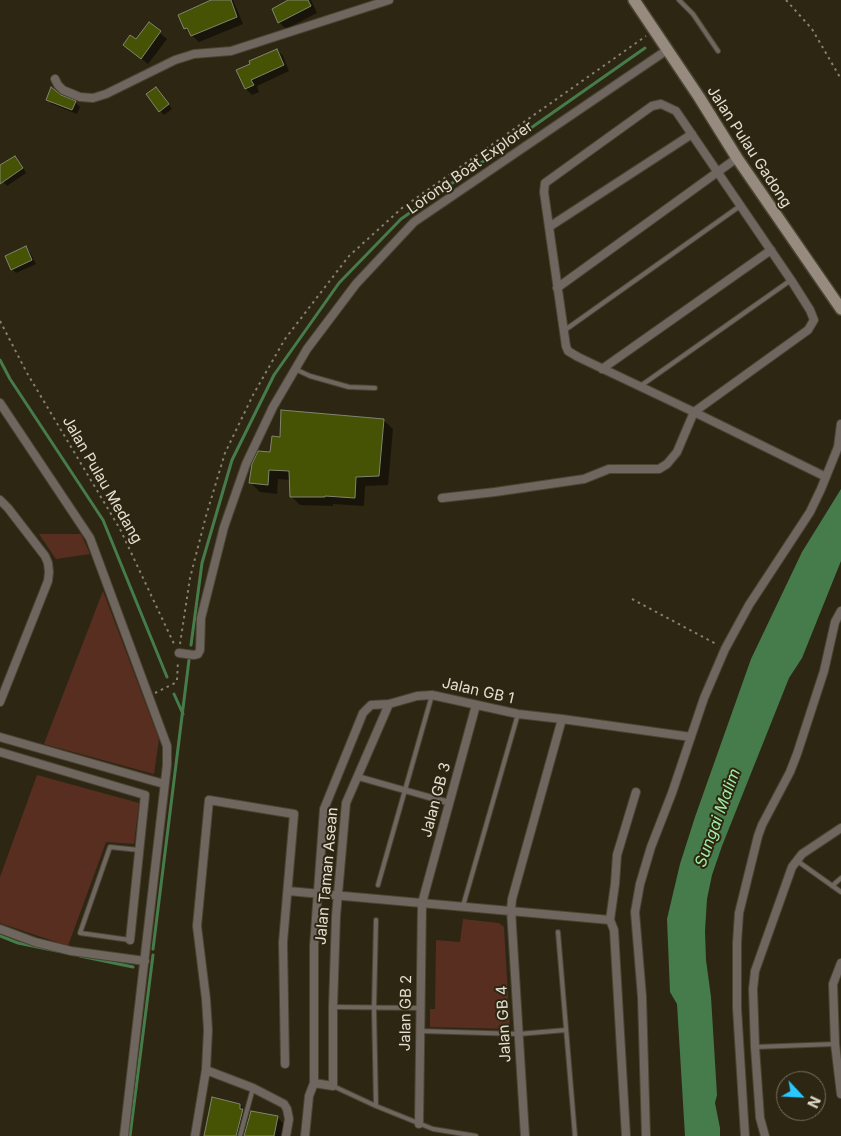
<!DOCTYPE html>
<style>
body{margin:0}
#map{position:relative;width:841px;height:1136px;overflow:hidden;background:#2d2612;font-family:Inter,sans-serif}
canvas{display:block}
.north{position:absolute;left:776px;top:1071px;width:50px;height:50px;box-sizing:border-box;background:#2d2612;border:1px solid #76705f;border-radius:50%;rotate:115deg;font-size:14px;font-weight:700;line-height:20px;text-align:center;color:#e3dfd2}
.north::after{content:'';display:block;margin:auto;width:18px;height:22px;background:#29c8ff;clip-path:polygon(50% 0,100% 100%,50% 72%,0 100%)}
</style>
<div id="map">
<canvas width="841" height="1136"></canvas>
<div class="north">N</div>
</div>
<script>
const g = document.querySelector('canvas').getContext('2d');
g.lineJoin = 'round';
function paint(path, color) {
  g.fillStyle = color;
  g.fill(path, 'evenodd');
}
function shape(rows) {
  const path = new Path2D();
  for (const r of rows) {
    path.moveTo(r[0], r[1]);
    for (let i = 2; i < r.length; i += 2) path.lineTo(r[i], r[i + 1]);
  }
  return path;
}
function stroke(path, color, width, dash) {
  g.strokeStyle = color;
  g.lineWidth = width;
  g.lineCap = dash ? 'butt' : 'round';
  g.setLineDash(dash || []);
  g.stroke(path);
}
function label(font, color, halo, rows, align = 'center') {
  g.font = font + ' Inter,sans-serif';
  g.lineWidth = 4;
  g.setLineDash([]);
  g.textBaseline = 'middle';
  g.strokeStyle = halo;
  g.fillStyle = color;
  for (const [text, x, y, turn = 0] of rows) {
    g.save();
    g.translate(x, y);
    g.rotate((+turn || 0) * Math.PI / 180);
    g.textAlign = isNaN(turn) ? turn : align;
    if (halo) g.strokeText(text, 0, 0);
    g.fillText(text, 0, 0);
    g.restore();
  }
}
const green = shape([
 [39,534,81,534,90,554,56,559],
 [103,591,159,739,154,774,44,744],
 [37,775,139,803,134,844,106,842,68,946,0,923,0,877],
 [463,919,499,923,504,927,510,1029,430,1027,430,1009,435,1009,436,940,460,942]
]);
const water = shape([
 [841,489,841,561,802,658,789,678,722,846,712,875,707,899,705,931,706,960,711,997,717,1095,715,1103,720,1128,720,1136,685,1136,677,1004,670,992,667,919,680,864,695,817,751,659,802,552]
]);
const shadow = shape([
 [216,0,233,0,243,24,199,42,185,29,180,16],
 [286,0,311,0,317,13,286,29,279,22,287,2],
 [149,24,167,39,148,64,125,45,137,41],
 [277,50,283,56,289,71,257,86,259,92,252,95,246,89,238,71],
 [156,88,172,109,164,115,160,111],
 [60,96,75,102,80,107,77,114,52,104,47,99],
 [19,161,26,173,7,186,0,178,0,167],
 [26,248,30,252,36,264,16,273,12,269],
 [383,420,393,429,388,485,365,486,364,506,333,504,333,506,300,505,291,496,291,480,278,479,277,494,260,492,250,482,281,438],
 [240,1105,251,1116,277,1117,287,1127,285,1136,205,1136]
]);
const stream = shape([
 [0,360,10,379,103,520,167,677],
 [191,645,202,563,232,460,274,375,339,283,401,219,645,48],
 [174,694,183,714],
 [0,936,18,943,57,951],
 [153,949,189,660],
 [80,956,133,967],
 [130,1136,153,955]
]);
const building = shape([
 [211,0,231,0,237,17,191,36,187,28,184,29,178,15,211,0],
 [288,0,308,0,311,6,278,23,272,9,288,0],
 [149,22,161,31,141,59,123,45,130,35,136,39,149,22],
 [277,49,284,65,251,80,254,85,245,89,236,70,250,64,249,61,277,49],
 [51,87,61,95,76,101,72,110,46,100,51,87],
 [156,87,169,104,159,112,146,94,156,87],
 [15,156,23,168,0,184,0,165,15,156],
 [26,246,32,260,11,270,5,256,26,246],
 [281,410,384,419,379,476,356,477,355,498,325,496,325,497,290,497,289,471,269,470,268,485,249,483,252,464,258,451,270,452,272,436,280,437,281,410],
 [212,1097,240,1104,240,1109,243,1109,236,1136,204,1136,212,1097],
 [251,1111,278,1116,274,1136,244,1136,251,1111]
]);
const path = shape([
 [786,0,812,29,841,79],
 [0,321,27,373,120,529,175,646],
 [632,599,718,645],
 [180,644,190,578,206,516,225,453,253,395,285,339,325,287,349,256,402,208,646,36],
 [155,693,175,683,177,680,178,661]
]);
const service = shape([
 [679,0,693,14,718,51],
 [565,330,740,206],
 [295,369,310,376,349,387,375,388],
 [639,387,791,280],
 [796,860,841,892],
 [378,885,432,695],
 [832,886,841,878],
 [463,906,518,714],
 [558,932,575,1136],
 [130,940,80,933,110,847,139,850],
 [333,1007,420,1008],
 [420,1031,519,1034,566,1030],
 [755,1047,835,1044],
 [333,1086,376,1106,433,1129,476,1136],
 [376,1106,374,1008,376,920],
 [240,1136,253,1088]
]);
const pedestrian = shape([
 [358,777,450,803]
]);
const minor = shape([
 [55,79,58,85,63,90,80,97,93,98,106,94,175,60,194,54,231,51,389,0],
 [549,227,692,134],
 [557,288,737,158],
 [602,369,771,250],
 [0,403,90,538,167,746,167,765,124,1136],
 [442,498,495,492,584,479,609,469,659,469,667,464,677,452,694,412,808,330,814,320,810,310,791,280,676,111,661,104,652,106,545,183,544,192,566,346,568,351,578,357,694,412,826,477],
 [0,500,8,508,45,556,48,563,49,572,48,581,0,702],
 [179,653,194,655,198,654,200,650,201,618,224,527,246,464,273,407,307,349,356,284,414,222,667,50],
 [0,737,164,784],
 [0,752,145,795,130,940],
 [288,891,610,920,614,930,626,1136],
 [610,920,615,884,617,855,636,792],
 [0,929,35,942,71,951,145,961],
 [841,963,833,984,835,1044,841,1094],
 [206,1070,253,1088,284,1104,287,1109,289,1119,286,1136],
 [314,1083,333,1086,333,1007,336,916,346,803,389,704],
 [419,1124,422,903,476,705],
 [195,1136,206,1070,208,1030,206,999,197,926,209,800,294,814,283,942,285,1064],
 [305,1136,309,1096,314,1083,314,946,324,809,363,713,371,705,389,704,417,696,432,695,518,714,562,719],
 [525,1136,511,910,512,899,562,719,691,737],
 [646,1136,642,997,635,912,640,884,651,847,672,793,704,698,725,649,749,605,810,512,821,489,838,447,841,424],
 [745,1136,737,1008,737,943,739,913,758,836,762,825,790,772,797,754,824,671,835,622,841,611],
 [765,1136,760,1118,755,1047,753,989,755,971,792,867,802,854,841,828]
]);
const secondary = shape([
 [634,0,699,97,737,158,841,309]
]);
const streetNames = [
 ["Jalan Pulau Gadong",749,147,57],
 ["Lorong Boat Explorer",470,168,-35],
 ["Jalan Pulau Medang",102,480,60],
 ["Jalan GB 1",478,691,13],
 ["Jalan GB 3",436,800,-75],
 ["Jalan Taman Asean",327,876,-85],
 ["Jalan GB 2",406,1013,-89],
 ["Jalan GB 4",504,1024,-93]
];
const waterNames = [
 ["Sungai Malim",718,818,-70]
];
paint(green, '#582e21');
paint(water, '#467c4b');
paint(shadow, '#0007');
stroke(stream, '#467c4b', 3);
paint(building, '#465204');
stroke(building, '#80866f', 1);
stroke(service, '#4a4431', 6);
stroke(pedestrian, '#4a4431', 8);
stroke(minor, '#4a4431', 10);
stroke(secondary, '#4a4431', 14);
stroke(path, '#868070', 2, [2.5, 4]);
stroke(service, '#6f665f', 4);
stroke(pedestrian, '#6f665f', 5.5);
stroke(minor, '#6f665f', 8);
stroke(secondary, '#978a7e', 11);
label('15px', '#e3dfd2', '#2d2612', streetNames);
label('italic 16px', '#9feda5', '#2d2612', waterNames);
</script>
